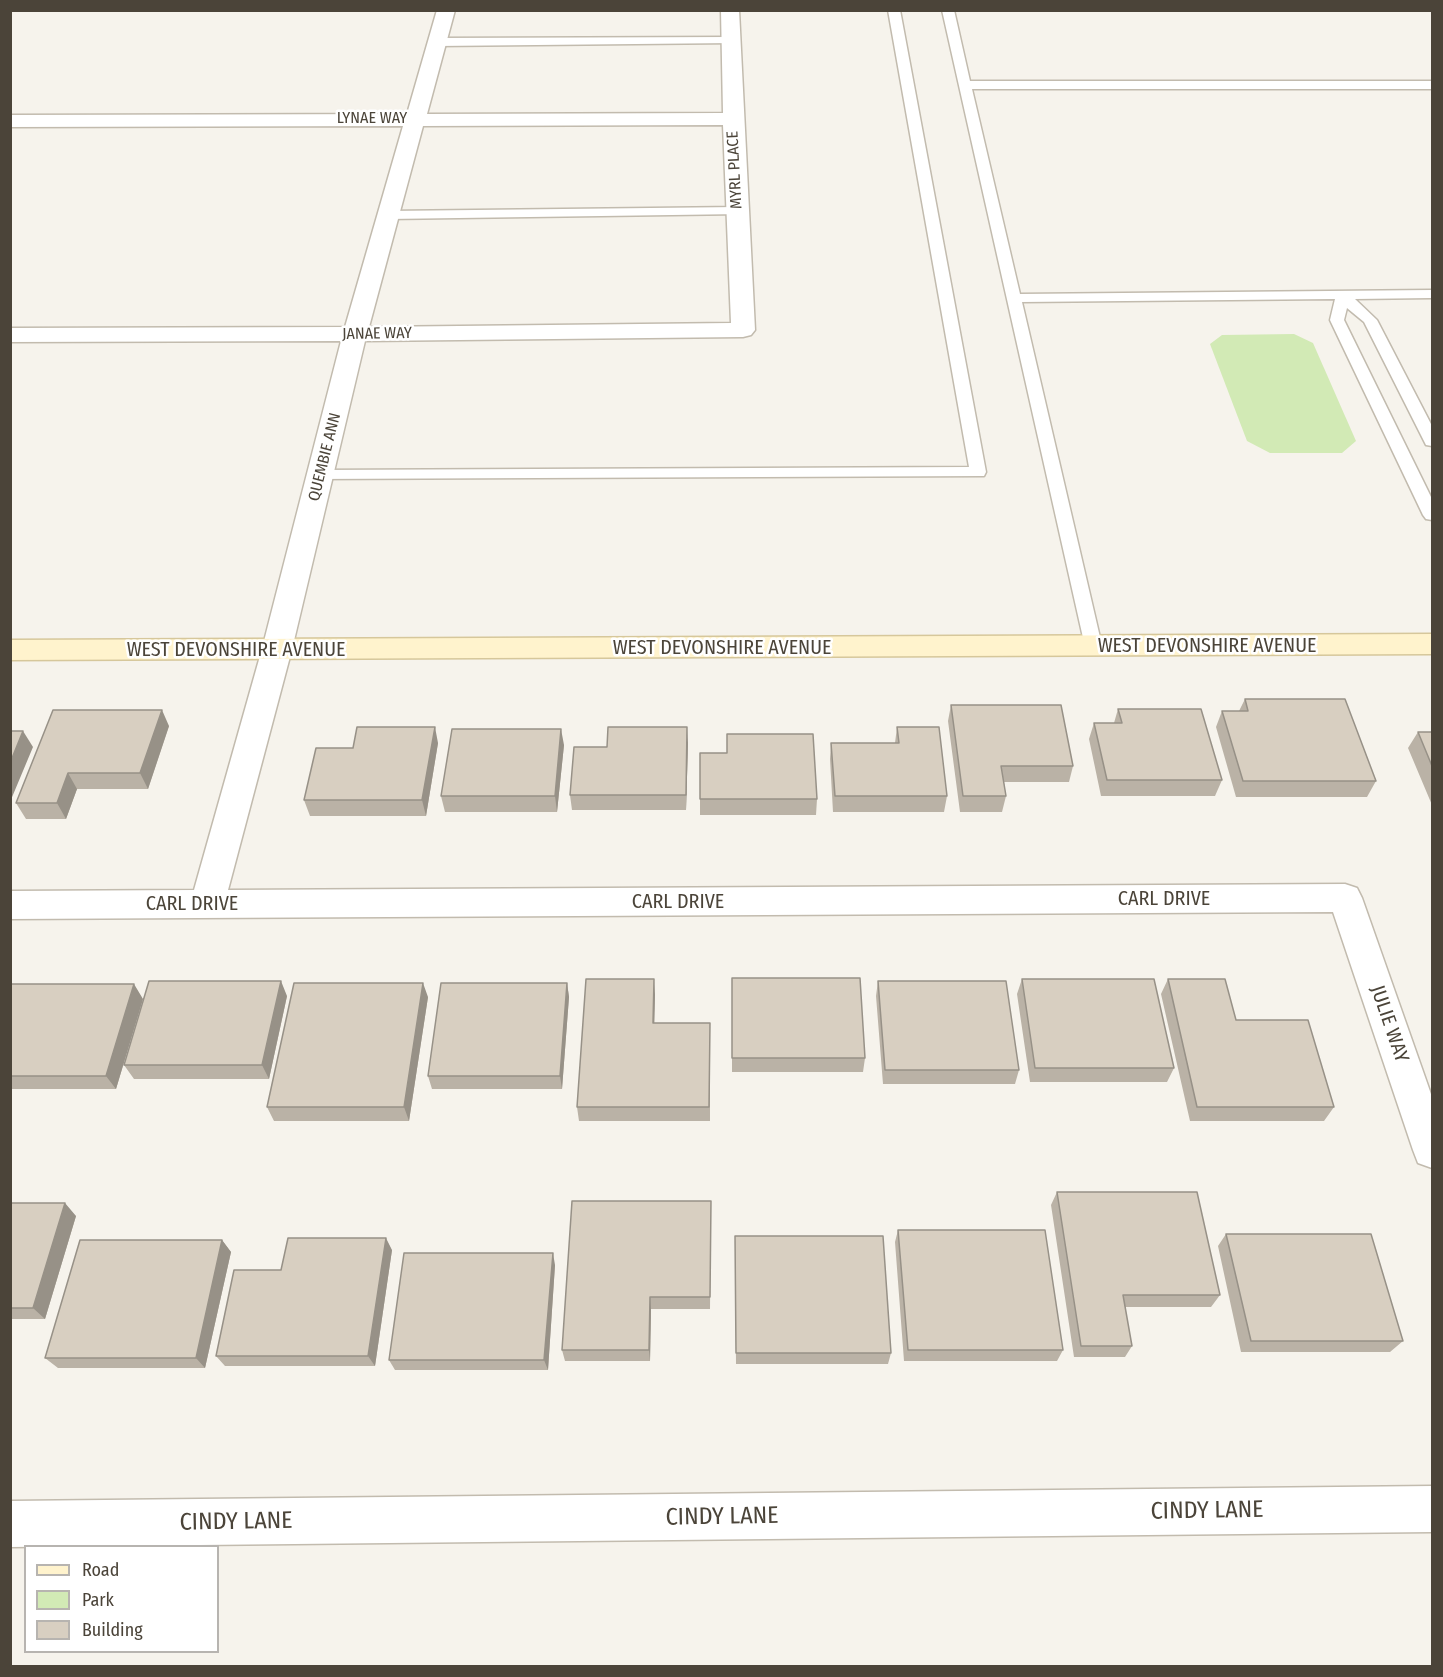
<!DOCTYPE html>
<style>
body{margin:0}
#map{position:relative;width:1443px;height:1677px;overflow:hidden;background:#f6f3ec;font-family:"Fira Sans Condensed",sans-serif}
canvas{display:block}
.frame{position:absolute;inset:0;border:12px solid #4b4439;pointer-events:none}
.legend{position:absolute;left:24px;top:1545px;width:195px;height:108px;box-sizing:border-box;background:#fff;border:2px solid #b7b4b0;margin:0;padding:8px 10px;list-style:none;font-size:18px;color:#4b4439}
.legend li{display:flex;align-items:center;gap:12px;height:30px}
.legend b{width:30px;border:2px solid #b7b4b0}
</style>
<div id="map">
<canvas width="1443" height="1677"></canvas>
<div class="frame"></div>
<ul class="legend">
<li><b style="height:8px;background:#fff3cd"></b>Road</li>
<li><b style="height:16px;background:#d2eab5"></b>Park</li>
<li><b style="height:16px;background:#d8cfc1"></b>Building</li>
</ul>
</div>
<script>
const g = document.querySelector('canvas').getContext('2d');
g.lineJoin = 'round';
function paint(path, color) {
  g.fillStyle = color;
  g.fill(path, 'evenodd');
}
function shape(rows) {
  const path = new Path2D();
  for (const r of rows) {
    path.moveTo(r[0], r[1]);
    for (let i = 2; i < r.length; i += 2) path.lineTo(r[i], r[i + 1]);
  }
  return path;
}
function stroke(path, color, width, dash) {
  g.strokeStyle = color;
  g.lineWidth = width;
  g.lineCap = dash ? 'butt' : 'round';
  g.setLineDash(dash || []);
  g.stroke(path);
}
function label(font, color, halo, rows, align = 'center') {
  g.font = font + ' "Fira Sans Condensed",sans-serif';
  g.lineWidth = 5;
  g.setLineDash([]);
  g.textBaseline = 'middle';
  g.strokeStyle = halo;
  g.fillStyle = color;
  for (const [text, x, y, turn = 0] of rows) {
    g.save();
    g.translate(x, y);
    g.rotate((+turn || 0) * Math.PI / 180);
    g.textAlign = isNaN(turn) ? turn : align;
    if (halo) g.strokeText(text, 0, 0);
    g.fillText(text, 0, 0);
    g.restore();
  }
}
const green = shape([
 [1294,334,1313,343,1356,441,1342,453,1270,453,1247,441,1210,344,1222,335]
]);
const lane = shape([
 [888,10,900,10,986,472,984,476,314,479,312,475,314,471,320,470,969,467,888,10],
 [942,10,954,10,970,81,1432,81,1432,89,972,89,1020,294,1432,290,1432,298,1355,299,1377,320,1432,426,1432,446,1426,445,1424,441,1364,322,1347,308,1344,320,1432,499,1432,520,1426,519,1423,515,1330,320,1335,299,1022,302,1102,646,1100,651,1093,653,1086,651,942,10],
 [731,37,737,41,735,43,437,46,431,42,437,38,731,37],
 [738,207,743,208,745,211,743,214,388,219,381,215,388,211,738,207]
]);
const street = shape([
 [437,10,455,10,427,114,723,113,721,10,739,10,755,330,751,335,743,337,365,341,292,649,228,890,1345,884,1357,888,1362,898,1432,1097,1432,1168,1418,1163,1413,1150,1333,912,10,919,10,891,194,890,262,649,341,341,10,342,10,328,345,327,403,126,10,127,10,115,407,114,437,10],
 [723,125,731,323,369,327,423,126,723,125],
 [1432,1486,1432,1532,10,1547,10,1501,1432,1486]
]);
const secondary = shape([
 [1432,634,1432,654,10,660,10,640,1432,634]
]);
const wall = shape([
 [1245,699,1376,781,1367,797,1236,797,1216,727,1222,711,1239,711],
 [951,705,1073,766,1069,782,1004,782,1006,796,1002,812,960,812,948,721],
 [1118,709,1222,780,1215,796,1101,796,1089,739,1094,723,1114,723],
 [53,710,169,726,148,789,77,789,66,819,26,819,16,803],
 [897,727,947,796,944,812,833,812,830,759,831,743,895,743],
 [1418,732,1432,732,1432,805,1408,748],
 [438,743,426,816,310,816,304,800,353,748],
 [688,743,686,810,572,810,570,795],
 [564,745,557,812,445,812,441,796],
 [700,799,817,799,816,815,700,815],
 [732,978,865,1058,863,1072,732,1072],
 [1022,979,1174,1068,1167,1082,1030,1082,1017,994],
 [1168,979,1236,1020,1334,1107,1324,1121,1190,1121,1161,994],
 [878,981,1019,1070,1015,1084,883,1084,876,996],
 [567,983,569,997,562,1089,432,1089,428,1076],
 [10,984,143,999,116,1089,10,1089],
 [655,994,654,1023,710,1023,710,1121,579,1121,577,1107],
 [287,996,269,1079,134,1079,124,1065],
 [428,997,409,1121,274,1121,267,1107],
 [1057,1192,1220,1295,1211,1307,1125,1307,1132,1346,1125,1357,1074,1357,1051,1205],
 [711,1201,710,1309,651,1309,650,1361,565,1361,562,1350],
 [10,1203,76,1216,45,1319,10,1319],
 [898,1230,1063,1350,1057,1361,904,1361,895,1242],
 [1226,1234,1403,1341,1390,1352,1241,1352,1218,1246],
 [735,1236,891,1353,888,1364,736,1364],
 [222,1240,231,1252,205,1368,58,1368,45,1358],
 [392,1250,375,1366,225,1366,216,1356,281,1270],
 [555,1265,548,1370,395,1370,389,1360]
]);
const shadedWall = shape([
 [162,710,169,726,148,789,140,773],
 [435,727,438,743,426,816,422,800],
 [687,727,688,743,686,810,686,795],
 [561,729,564,745,557,812,555,796],
 [23,731,33,747,10,802,10,763],
 [68,773,77,789,66,819,57,803],
 [654,979,655,994,654,1038,653,1023],
 [281,981,287,996,269,1079,262,1065],
 [423,983,428,997,409,1121,404,1107],
 [567,983,569,997,562,1089,560,1076],
 [134,984,143,999,116,1089,106,1076],
 [65,1203,76,1216,45,1319,33,1308],
 [386,1238,392,1250,375,1366,368,1356],
 [222,1240,231,1252,205,1368,196,1358],
 [553,1253,555,1265,548,1370,544,1360],
 [650,1297,651,1309,650,1361,649,1350]
]);
const building = shape([
 [1245,699,1345,699,1376,781,1243,781,1222,711,1248,711,1245,699],
 [951,705,1061,705,1073,766,1001,766,1006,796,963,796,951,705],
 [1118,709,1201,709,1222,780,1107,780,1094,723,1122,723,1118,709],
 [53,710,162,710,140,773,68,773,57,803,16,803,53,710],
 [357,727,435,727,422,800,304,800,316,748,353,748,357,727],
 [608,727,687,727,686,795,570,795,574,747,607,747,608,727],
 [897,727,939,727,947,796,835,796,831,743,899,743,897,727],
 [452,729,561,729,555,796,441,796,452,729],
 [10,731,23,731,10,763,10,731],
 [1418,732,1432,732,1432,766,1418,732],
 [727,734,813,734,817,799,700,799,700,753,727,753,727,734],
 [732,978,860,978,865,1058,732,1058,732,978],
 [586,979,654,979,653,1023,710,1023,709,1107,577,1107,586,979],
 [1022,979,1154,979,1174,1068,1035,1068,1022,979],
 [1168,979,1225,979,1236,1020,1308,1020,1334,1107,1197,1107,1168,979],
 [149,981,281,981,262,1065,124,1065,149,981],
 [878,981,1006,981,1019,1070,885,1070,878,981],
 [294,983,423,983,404,1107,267,1107,294,983],
 [441,983,567,983,560,1076,428,1076,441,983],
 [10,984,134,984,106,1076,10,1076,10,984],
 [1057,1192,1197,1192,1220,1295,1123,1295,1132,1346,1081,1346,1057,1192],
 [572,1201,711,1201,710,1297,650,1297,649,1350,562,1350,572,1201],
 [10,1203,65,1203,33,1308,10,1308,10,1203],
 [898,1230,1045,1230,1063,1350,908,1350,898,1230],
 [1226,1234,1371,1234,1403,1341,1251,1341,1226,1234],
 [735,1236,883,1236,891,1353,736,1353,735,1236],
 [288,1238,386,1238,368,1356,216,1356,234,1270,281,1270,288,1238],
 [80,1240,222,1240,196,1358,45,1358,80,1240],
 [404,1253,553,1253,544,1360,389,1360,404,1253]
]);
const farStreetnames = [
 ["LYNAE WAY",372,119],
 ["MYRL PLACE",735,170,-93],
 ["JANAE WAY",377,334,-1],
 ["QUEMBIE ANN",325,457,-76]
];
const streetNames = [
 ["WEST DEVONSHIRE AVENUE",1207,646],
 ["WEST DEVONSHIRE AVENUE",722,648],
 ["WEST DEVONSHIRE AVENUE",236,650],
 ["CARL DRIVE",1164,899],
 ["CARL DRIVE",678,902],
 ["CARL DRIVE",192,904],
 ["JULIE WAY",1389,1024,71]
];
const nearStreetnames = [
 ["CINDY LANE",1207,1511,-1],
 ["CINDY LANE",722,1517,-1],
 ["CINDY LANE",236,1522,-1]
];
paint(green, '#d2eab5');
stroke(lane, '#c2bbae', 3);
stroke(street, '#c2bbae', 3);
stroke(secondary, '#d6c79b', 3);
paint(lane, '#fff');
paint(street, '#fff');
paint(secondary, '#fff3cd');
paint(wall, '#bab2a6');
paint(shadedWall, '#979187');
paint(building, '#d8cfc1');
stroke(building, '#979187', 1.5);
label('16px', '#4b4439', '#fff', farStreetnames);
label('20px', '#4b4439', '#fff', streetNames);
label('24px', '#4b4439', '#fff', nearStreetnames);
</script>
